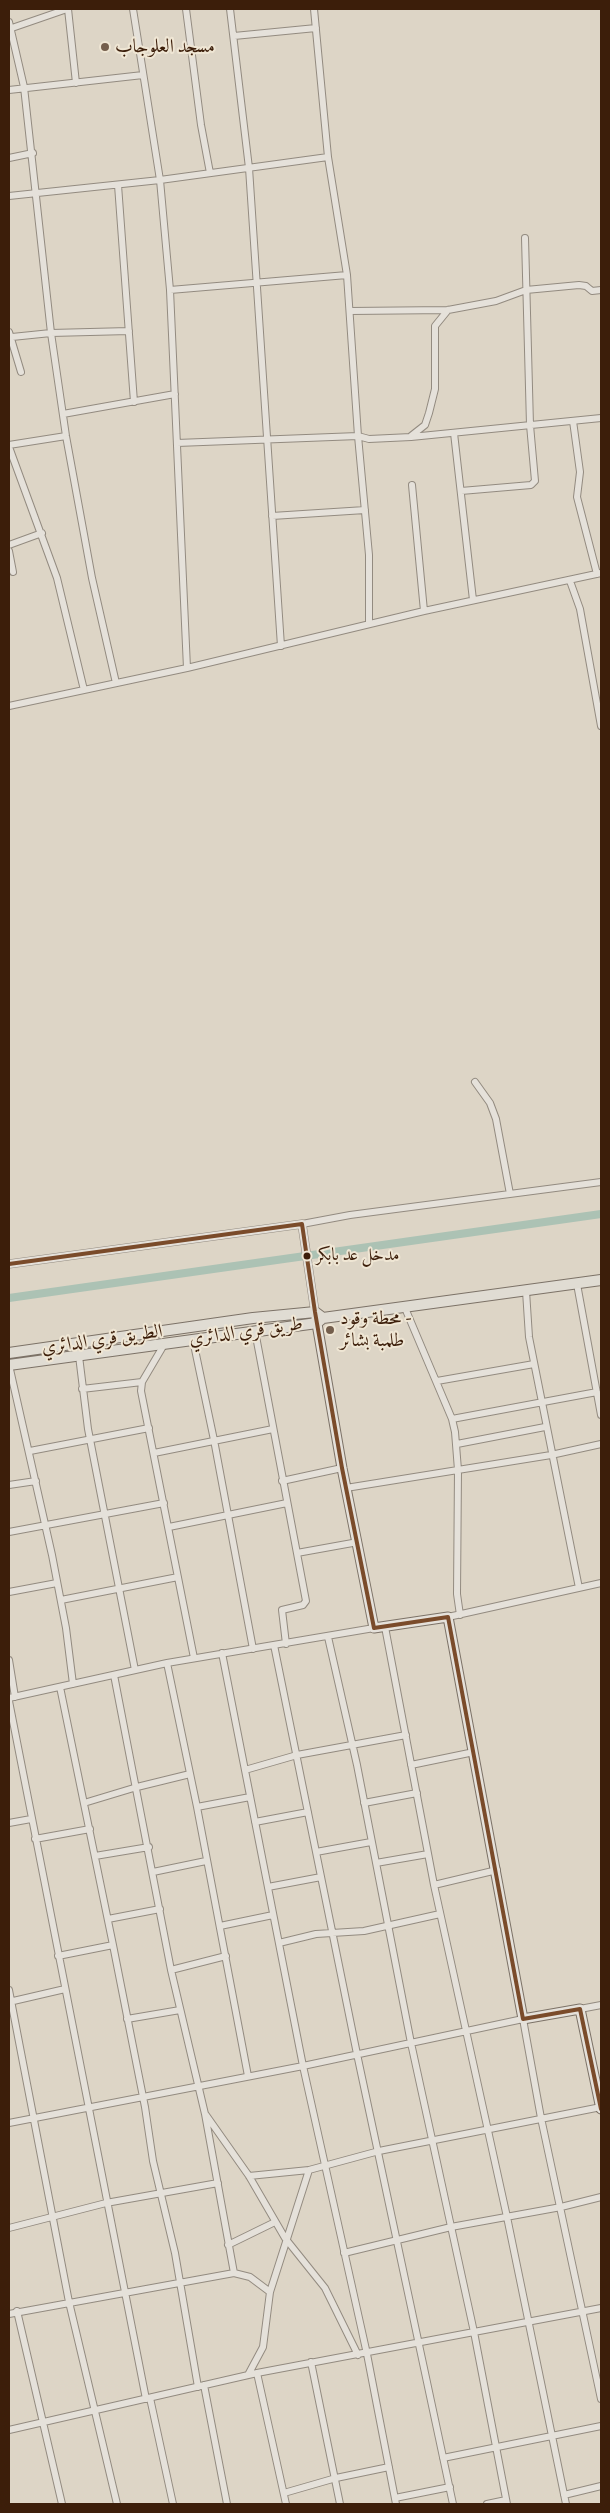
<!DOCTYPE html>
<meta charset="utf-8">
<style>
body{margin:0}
#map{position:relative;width:610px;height:2513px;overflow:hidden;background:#ddd5c6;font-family:Alegreya,serif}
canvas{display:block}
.frame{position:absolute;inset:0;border:10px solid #3c1e0a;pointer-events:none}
</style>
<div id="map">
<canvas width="610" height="2513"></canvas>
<div class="frame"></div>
</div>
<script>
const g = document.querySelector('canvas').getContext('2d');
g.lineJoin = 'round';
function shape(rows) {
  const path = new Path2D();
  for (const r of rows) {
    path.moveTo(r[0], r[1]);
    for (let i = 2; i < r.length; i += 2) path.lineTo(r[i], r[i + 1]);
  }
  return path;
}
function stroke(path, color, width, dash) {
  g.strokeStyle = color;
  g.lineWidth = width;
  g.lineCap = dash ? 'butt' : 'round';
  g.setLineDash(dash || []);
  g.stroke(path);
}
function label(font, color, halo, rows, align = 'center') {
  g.font = font + ' Alegreya,Amiri,serif';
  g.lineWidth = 4;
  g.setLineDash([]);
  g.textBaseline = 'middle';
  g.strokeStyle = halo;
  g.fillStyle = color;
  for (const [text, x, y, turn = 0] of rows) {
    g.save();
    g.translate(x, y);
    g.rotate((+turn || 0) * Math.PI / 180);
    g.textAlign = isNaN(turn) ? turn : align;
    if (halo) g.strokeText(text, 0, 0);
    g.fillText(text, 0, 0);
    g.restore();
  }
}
const canal = shape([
 [9,1298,601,1214]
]);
const minor = shape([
 [68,9,76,83],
 [133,9,160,180,170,290,187,668],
 [186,9,201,125,210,173],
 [230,9,249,168,281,646],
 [314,9,328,157,347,275,358,436,369,555,369,624],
 [9,22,24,87,51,333,66,436,92,578,116,683],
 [9,29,67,9],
 [234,36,316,28],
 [9,90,143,75],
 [9,158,33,153],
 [118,185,134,402],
 [9,196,160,180,328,157],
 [170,290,347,275],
 [350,311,448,310,496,301,526,290,579,285,586,286,592,291,601,290],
 [9,332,21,372],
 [12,337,51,333,129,331],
 [63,414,175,394],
 [573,421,580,472,577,497,597,574],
 [454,433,473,600],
 [411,436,425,425,429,413,435,389,435,326,448,310],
 [177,443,358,436,369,439,411,437,601,418],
 [9,445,66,436],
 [9,447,57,578,84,690],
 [412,485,424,611],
 [461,491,531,485,535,481,530,425,525,238],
 [272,516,365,510],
 [9,545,42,533],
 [9,551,13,572],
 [570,581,580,609,601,726],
 [9,706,187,668,424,611,601,573],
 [475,1082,490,1103,496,1119,510,1194],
 [302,1224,350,1215,601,1182],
 [577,1284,601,1415],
 [526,1291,529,1337,579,1588],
 [405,1308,452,1419,455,1432,458,1470,457,1594,460,1615],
 [255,1331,306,1601,303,1605,282,1610,286,1644],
 [193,1340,214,1440,253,1649],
 [165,1343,142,1382,141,1391,194,1658],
 [79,1356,88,1429,135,1670],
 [9,1365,52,1555,66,1628,73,1684],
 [437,1381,534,1364],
 [82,1389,142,1382],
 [452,1419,597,1392],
 [457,1444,545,1427],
 [30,1451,149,1428],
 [154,1453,273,1429],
 [282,1481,342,1468],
 [9,1485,36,1481],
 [346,1488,551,1455,601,1444],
 [169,1527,287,1503],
 [9,1532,164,1503],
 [297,1553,358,1542],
 [9,1592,57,1583],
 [61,1600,178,1577],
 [448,1617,601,1583],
 [385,1627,434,1885,507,2217,566,2504],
 [328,1637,357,1765,411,2043,474,2332,507,2504],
 [274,1645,357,2054,453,2504],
 [222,1653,303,2066,367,2354,396,2504],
 [9,1660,15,1697],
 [167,1663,197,1807,248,2076],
 [114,1675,171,1970,205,2114,234,2273],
 [60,1687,113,1945,145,2107,153,2161,175,2253,198,2387],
 [9,1698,167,1663,374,1628],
 [9,1701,146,2399],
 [411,1765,474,1752],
 [245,1770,297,1755,406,1735],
 [84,1803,137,1787,190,1774],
 [364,1803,417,1793],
 [197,1807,250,1797],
 [255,1822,308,1812],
 [9,1823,31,1819],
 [35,1839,90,1829],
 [316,1852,371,1842],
 [95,1856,149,1847],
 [376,1863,428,1854],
 [153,1872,206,1861],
 [434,1885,497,1870],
 [268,1887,321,1877],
 [108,1919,160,1909],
 [220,1926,273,1915],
 [279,1943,316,1934,364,1931,440,1914],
 [58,1956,113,1945],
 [171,1970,226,1956],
 [9,1990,69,2302,117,2504],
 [9,2002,65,1989],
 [580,2009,601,2005],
 [127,2019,180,2010],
 [206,2115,249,2176,285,2238,325,2288,358,2355],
 [9,2123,303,2066,523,2019,541,2118,601,2399],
 [249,2176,309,2170],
 [9,2228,106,2203,218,2183],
 [228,2245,275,2222],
 [344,2253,451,2227,561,2207,601,2197],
 [17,2311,62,2504],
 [9,2314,234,2273,250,2277,270,2292],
 [311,2362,340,2504],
 [257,2373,286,2504],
 [248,2375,263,2347,270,2292,309,2170,379,2151,601,2107],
 [204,2385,227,2504],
 [150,2398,173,2504],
 [9,2430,257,2373,601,2308],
 [443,2458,601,2426],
 [284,2493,336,2478,389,2467],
 [564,2495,601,2486],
 [395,2498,450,2487],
 [487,2504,506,2500]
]);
const tertiary = shape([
 [9,1264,302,1224,315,1312]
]);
const secondary = shape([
 [316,1318,342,1468,374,1628,448,1617,523,2019,580,2009,601,2109]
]);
const trunk = shape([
 [9,1353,253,1318,315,1312,323,1318],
 [9,1365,317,1323,323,1318,601,1280]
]);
const bus1 = shape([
 [9,1264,302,1224,315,1312,342,1468,374,1628,448,1617,523,2019,580,2009,601,2109]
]);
const markers = [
 [105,47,5,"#745e4c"],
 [307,1256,4.5,"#3c1e0a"],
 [330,1330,5,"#745e4c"]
];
const busNames = [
 ["مدخل عد بابكر",316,1256]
];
const poiNames = [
 ["مسجد العلوجاب",115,47],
 ["محطة وقود -",340,1319],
 ["طلمبة بشائر",340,1341]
];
const streetNames = [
 ["طريق قري الدائري",246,1332,-8],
 ["الطريق قري الدائري",102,1340,-8]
];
stroke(canal, '#acc2b4', 8);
stroke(minor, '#938b80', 8);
stroke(tertiary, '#938b80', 9);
stroke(secondary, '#7c7267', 11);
stroke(trunk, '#7c7267', 12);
stroke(minor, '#e5e1da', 6);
stroke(tertiary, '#e5e1da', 8);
stroke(secondary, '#e5e1da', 9);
stroke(trunk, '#e0dcd3', 10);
stroke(bus1, '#7a4b2a', 4);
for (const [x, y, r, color] of markers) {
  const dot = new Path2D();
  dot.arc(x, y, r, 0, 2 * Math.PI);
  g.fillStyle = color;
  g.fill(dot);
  stroke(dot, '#efe6d4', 2);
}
label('18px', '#3c1e0a', '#efe6d4', busNames, 'left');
label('19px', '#3c1e0a', '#efe6d4', poiNames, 'left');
label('19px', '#3c1e0a', '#efe6d4', streetNames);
</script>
